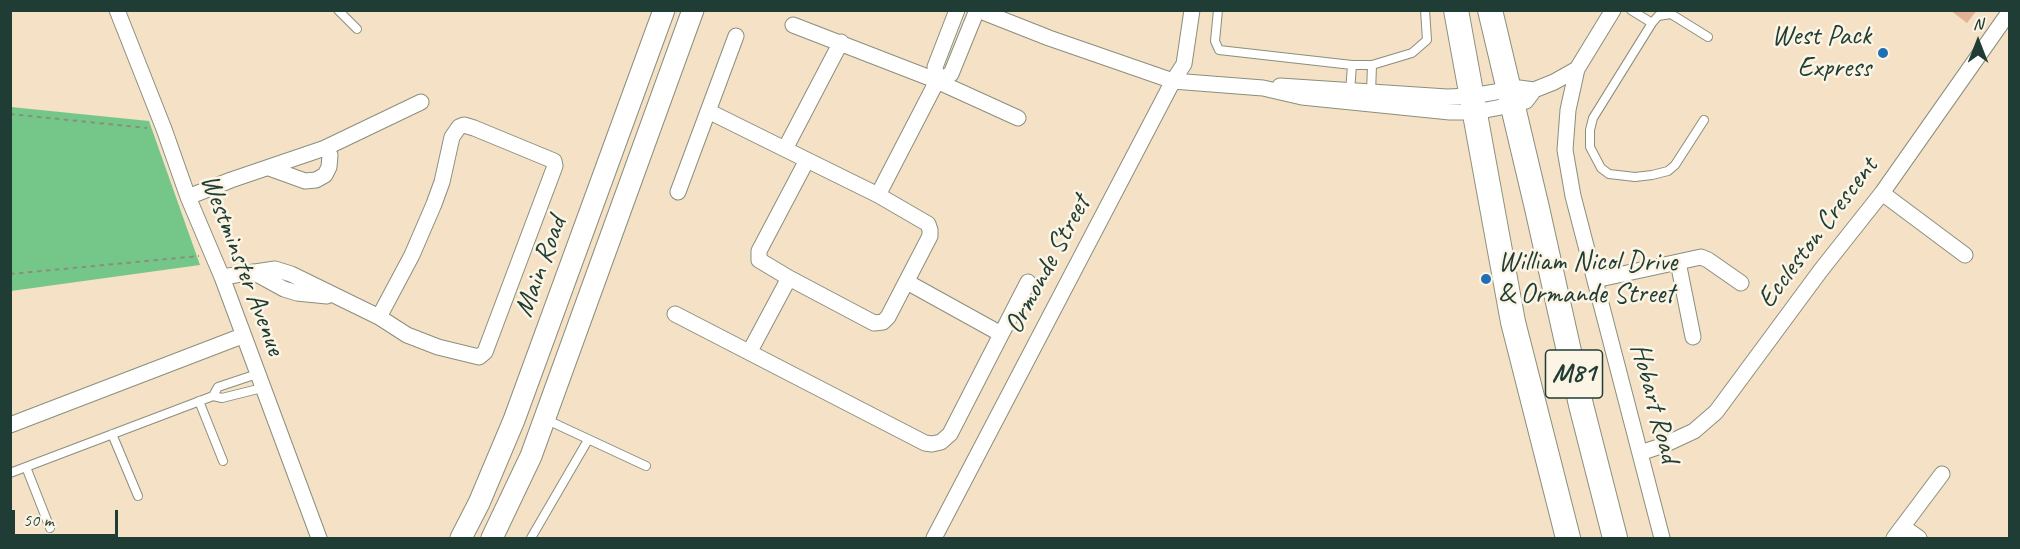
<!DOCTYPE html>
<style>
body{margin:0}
#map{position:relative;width:2020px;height:549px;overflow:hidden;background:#f5e1c5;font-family:Caveat,sans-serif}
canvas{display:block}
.frame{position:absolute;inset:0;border:12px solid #1f3d34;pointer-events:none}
.north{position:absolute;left:1948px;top:12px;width:60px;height:60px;-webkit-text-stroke:4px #fcf5e5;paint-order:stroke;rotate:0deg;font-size:16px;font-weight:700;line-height:24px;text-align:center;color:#1f3d34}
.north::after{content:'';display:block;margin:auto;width:21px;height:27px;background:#1f3d34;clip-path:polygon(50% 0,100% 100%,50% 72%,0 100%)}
.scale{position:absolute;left:12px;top:510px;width:106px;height:27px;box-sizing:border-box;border:3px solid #1f3d34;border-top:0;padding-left:8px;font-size:18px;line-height:21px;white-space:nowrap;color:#1f3d34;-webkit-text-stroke:4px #fcf5e5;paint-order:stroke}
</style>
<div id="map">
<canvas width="2020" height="549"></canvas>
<div class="frame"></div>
<div class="north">N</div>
<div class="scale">50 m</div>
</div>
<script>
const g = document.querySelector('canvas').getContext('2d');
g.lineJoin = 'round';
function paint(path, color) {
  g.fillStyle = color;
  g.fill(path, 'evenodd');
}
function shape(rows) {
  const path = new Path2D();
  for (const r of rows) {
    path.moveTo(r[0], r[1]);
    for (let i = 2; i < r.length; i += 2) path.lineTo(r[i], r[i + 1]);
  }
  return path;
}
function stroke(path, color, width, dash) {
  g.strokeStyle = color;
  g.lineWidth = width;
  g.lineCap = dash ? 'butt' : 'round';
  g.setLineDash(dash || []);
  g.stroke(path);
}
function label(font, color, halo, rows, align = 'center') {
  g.font = font + ' Caveat,sans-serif';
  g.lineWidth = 5;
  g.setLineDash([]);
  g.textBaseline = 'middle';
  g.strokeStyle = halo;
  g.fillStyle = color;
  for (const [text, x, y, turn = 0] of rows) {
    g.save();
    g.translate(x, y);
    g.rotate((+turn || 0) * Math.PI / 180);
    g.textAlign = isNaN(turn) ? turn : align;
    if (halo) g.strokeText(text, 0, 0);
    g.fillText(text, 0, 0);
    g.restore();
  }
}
const green = shape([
 [11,107,149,121,200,265,11,291]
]);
const building = shape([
 [1950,10,1977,10,1967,23]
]);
const path = shape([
 [10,114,147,128],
 [10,274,199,256]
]);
const lane = shape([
 [338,10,357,29],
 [1218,10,1215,41,1219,50,1352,65,1372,65,1412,53,1427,40,1425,10],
 [1631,10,1652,23],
 [1350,92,1352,65],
 [1371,93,1372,65],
 [1704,120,1675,165,1668,171,1652,175,1635,177,1609,174,1601,168,1590,147,1590,130,1593,118,1652,23,1658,16,1671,14,1708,37],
 [213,396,218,387,257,374],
 [199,401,223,461],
 [545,419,646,466],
 [112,434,138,496],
 [26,467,50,528],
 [10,473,213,396,222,398,262,388],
 [531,538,588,440]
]);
const street = shape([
 [117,10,164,129,188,197,222,277,319,538],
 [978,10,1049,38,1173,81,1263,88,1302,97,1450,112,1475,112,1512,105,1526,101,1534,90],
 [1613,10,1577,69,1568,110,1565,150,1573,196,1662,538],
 [793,25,930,78,1018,118],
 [937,81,935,67,957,10],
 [1280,86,1447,97,1472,96,1519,88,1534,90,1554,82,1577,69],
 [708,111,807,160,878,195,928,224,930,230,930,236,888,317,883,322,874,323,789,278,759,260,759,251,807,160],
 [785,149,841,42],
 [269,168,305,181,316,180,325,175,329,167,330,155,325,148],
 [678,192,736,36],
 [1882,193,1965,255],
 [878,195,937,81,951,74,977,10],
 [188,197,231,180,325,148,421,102],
 [1678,262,1693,337],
 [253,272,284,289,297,293,327,296],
 [222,277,275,269,291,274,379,317,407,335,438,347,479,357,485,352,555,166,554,161,474,128,464,125,459,127,452,137,442,182,434,204,412,255,379,317],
 [1595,280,1701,257,1708,260,1741,283],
 [907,282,1001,334],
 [675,314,925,443,932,444,941,442,950,434,1028,282],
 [750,351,789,278],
 [10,425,242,336],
 [1640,453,1664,445,1694,431,1716,412,1821,270,1882,193,2010,11],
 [1903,527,1919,538],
 [934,538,1173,81,1184,64,1192,10],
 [1894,538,1942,474]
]);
const secondary = shape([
 [461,538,479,503,514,420,664,10],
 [492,538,531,456,693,10]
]);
const primary = shape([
 [1456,10,1513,322,1568,538],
 [1490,10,1537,208,1581,405,1615,538]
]);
const markers = [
 [1883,53,6,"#1f6fb2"],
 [1486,279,6,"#1f6fb2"]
];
const shields = [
 [1574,374,57]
];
const shieldNames = [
 ["M81",1574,374]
];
const poiNames = [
 ["West Pack",1871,37],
 ["Express",1871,69],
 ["William Nicol Drive",1498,263,"left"],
 ["& Ormande Street",1498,295,"left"]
];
const streetNames = [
 ["Eccleston Crescent",1818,233,-53],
 ["Westminster Avenue",242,265,69],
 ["Ormonde Street",1048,265,-62],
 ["Main Road",541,267,-70],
 ["Hobart Road",1654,403,75]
];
paint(green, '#75c789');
paint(building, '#e2b196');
stroke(lane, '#8a8f7c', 10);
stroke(street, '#8a8f7c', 17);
stroke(secondary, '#8a8f7c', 23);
stroke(primary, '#8a8f7c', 26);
stroke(path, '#8a8f7c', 2, [4.5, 4.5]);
stroke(lane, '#fff', 8);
stroke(street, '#fff', 15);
stroke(secondary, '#fff', 21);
stroke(primary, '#fff', 24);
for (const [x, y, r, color] of markers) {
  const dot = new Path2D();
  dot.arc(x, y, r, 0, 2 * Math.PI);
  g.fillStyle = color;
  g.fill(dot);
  stroke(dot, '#fcf5e5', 2);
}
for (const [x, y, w] of shields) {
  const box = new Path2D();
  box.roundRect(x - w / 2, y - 24, w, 48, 4.5);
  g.fillStyle = '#fcf5e5';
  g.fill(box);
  stroke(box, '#1f3d34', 1.5);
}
label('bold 27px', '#1f3d34', null, shieldNames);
label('28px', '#1f3d34', '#fcf5e5', poiNames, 'right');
label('28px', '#1f3d34', '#fcf5e5', streetNames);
</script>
